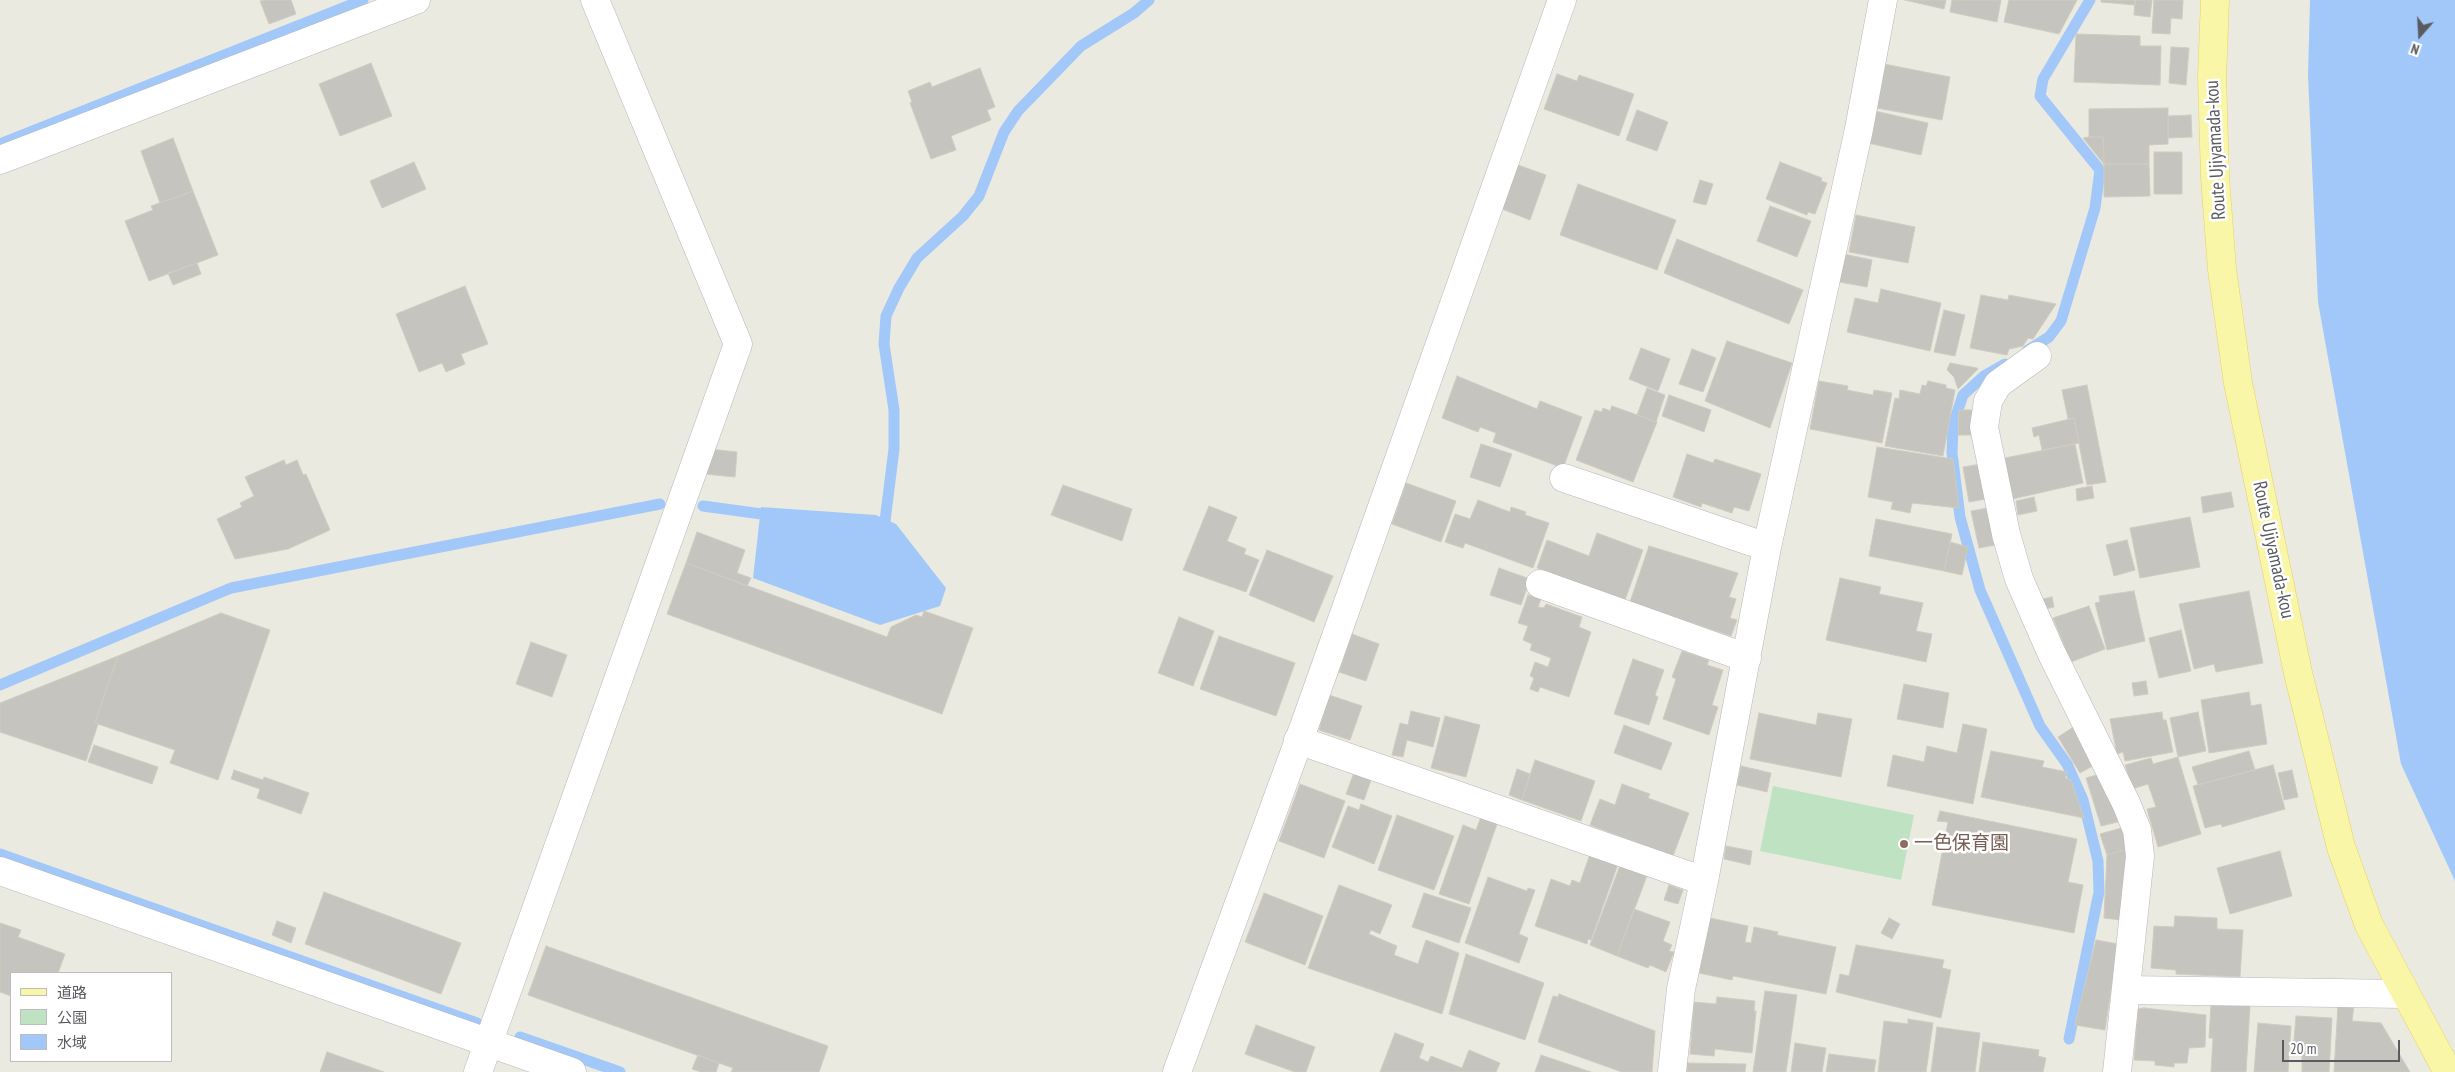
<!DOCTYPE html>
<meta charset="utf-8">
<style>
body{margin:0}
#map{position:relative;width:2455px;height:1072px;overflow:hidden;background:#ebeae0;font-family:"PT Sans Narrow","Noto Sans JP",sans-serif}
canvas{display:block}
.legend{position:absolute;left:10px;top:972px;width:162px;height:90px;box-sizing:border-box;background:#fff;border:1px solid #bdbdbf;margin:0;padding:6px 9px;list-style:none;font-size:15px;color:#595b60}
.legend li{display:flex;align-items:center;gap:10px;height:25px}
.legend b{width:25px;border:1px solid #bdbdbf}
.north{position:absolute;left:2395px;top:10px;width:50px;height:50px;-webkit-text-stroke:4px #fff;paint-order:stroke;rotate:199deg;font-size:14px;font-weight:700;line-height:20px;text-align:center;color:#595b60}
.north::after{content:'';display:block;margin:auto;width:18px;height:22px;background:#595b60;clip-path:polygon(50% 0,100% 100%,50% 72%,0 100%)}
.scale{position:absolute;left:2282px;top:1040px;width:118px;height:22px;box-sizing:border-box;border:2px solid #595b60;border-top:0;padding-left:6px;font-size:15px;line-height:18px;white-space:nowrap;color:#595b60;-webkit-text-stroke:4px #fff;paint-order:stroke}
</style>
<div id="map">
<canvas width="2455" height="1072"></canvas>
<ul class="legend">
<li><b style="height:6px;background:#f9f7a7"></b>道路</li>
<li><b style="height:14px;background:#bee2c2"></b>公園</li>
<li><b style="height:14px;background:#a2c8f9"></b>水域</li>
</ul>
<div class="north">N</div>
<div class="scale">20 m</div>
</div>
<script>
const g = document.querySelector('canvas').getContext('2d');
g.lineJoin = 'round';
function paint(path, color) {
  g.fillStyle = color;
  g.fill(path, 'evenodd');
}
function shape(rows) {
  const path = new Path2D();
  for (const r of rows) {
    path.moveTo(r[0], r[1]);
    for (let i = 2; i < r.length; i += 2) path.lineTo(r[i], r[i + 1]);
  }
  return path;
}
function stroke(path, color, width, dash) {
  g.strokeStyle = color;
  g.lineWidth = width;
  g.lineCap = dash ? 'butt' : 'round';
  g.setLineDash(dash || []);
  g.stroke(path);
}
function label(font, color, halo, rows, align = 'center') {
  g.font = font + ' "PT Sans Narrow","Noto Sans JP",sans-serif';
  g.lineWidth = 5;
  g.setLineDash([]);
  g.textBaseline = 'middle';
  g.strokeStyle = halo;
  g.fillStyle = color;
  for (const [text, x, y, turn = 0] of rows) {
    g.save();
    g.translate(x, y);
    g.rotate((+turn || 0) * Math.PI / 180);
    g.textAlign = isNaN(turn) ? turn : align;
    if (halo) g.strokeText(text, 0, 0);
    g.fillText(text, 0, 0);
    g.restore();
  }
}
const green = shape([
 [1773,786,1914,815,1901,880,1760,851]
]);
const water = shape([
 [2310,0,2455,0,2455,881,2401,764,2318,302,2308,75],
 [761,507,876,515,896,524,946,588,940,606,880,625,753,578]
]);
const stream = shape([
 [0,144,363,0],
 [2027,351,2049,337,2061,321,2095,208,2100,170,2040,96,2043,79,2090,0],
 [2005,364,1984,376,1963,395,1953,425,1952,453,1960,517,1980,590,2040,726,2067,764,2083,800,2098,861,2099,892,2069,1039],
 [703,506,776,516],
 [881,534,884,529,894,449,894,410,884,344,886,316,899,288,917,258,963,216,979,196,1004,132,1018,111,1081,46,1134,13,1149,0],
 [0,685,231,588,660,504],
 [0,854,477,1023],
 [520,1037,620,1072]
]);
const building = shape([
 [264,0,291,0,296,14,269,24,260,1,264,0],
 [1905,0,1946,0,1944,9,1905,0],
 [1952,0,2001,0,1997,22,1950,12,1952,0],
 [2009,0,2077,0,2059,34,2004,22,2009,0],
 [2101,0,2135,0,2135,5,2101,2,2101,0],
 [2135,0,2152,0,2150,17,2134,15,2135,0],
 [2154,0,2183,0,2182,19,2171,18,2170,34,2152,33,2154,0],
 [2076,34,2140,36,2140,46,2161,46,2160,85,2074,82,2076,34],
 [2171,47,2189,48,2186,85,2169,83,2171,47],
 [371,63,392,116,340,136,319,84,371,63],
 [1884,64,1950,77,1942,120,1877,108,1884,64],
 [980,68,995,107,987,110,991,120,951,136,956,150,931,159,910,103,912,102,908,91,930,82,932,87,980,68],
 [1557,74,1577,81,1579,75,1634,94,1619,136,1544,109,1557,74],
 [2168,108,2168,144,2149,145,2149,164,2104,164,2103,137,2089,137,2089,109,2168,108],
 [1637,110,1668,122,1657,151,1626,140,1637,110],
 [1875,111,1928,123,1921,155,1868,143,1875,111],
 [2191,115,2192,137,2168,138,2168,116,2191,115],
 [2089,137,2103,137,2104,164,2083,138,2089,137],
 [173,138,193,191,160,203,141,151,173,138],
 [2154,152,2182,152,2182,194,2154,194,2154,152],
 [414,162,426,189,382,208,370,181,414,162],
 [1780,162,1822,178,1821,181,1827,183,1815,214,1808,212,1807,215,1766,199,1780,162],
 [2104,164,2149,164,2150,196,2104,197,2104,164],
 [1518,165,1546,175,1530,220,1502,209,1518,165],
 [1700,180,1713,184,1706,205,1693,202,1700,180],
 [1578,184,1676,220,1657,270,1560,235,1578,184],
 [193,191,218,255,149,281,125,221,153,210,151,206,193,191],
 [1770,206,1811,221,1797,257,1757,241,1770,206],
 [1856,215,1915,227,1908,263,1849,252,1856,215],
 [1677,239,1803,290,1789,324,1664,273,1677,239],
 [1844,254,1872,260,1867,287,1839,282,1844,254],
 [197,263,201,274,173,285,168,273,197,263],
 [465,286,488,344,461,354,465,364,446,372,442,363,419,372,396,314,465,286],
 [1881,289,1941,303,1930,351,1847,332,1855,298,1878,303,1881,289],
 [1981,295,2008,300,2009,295,2056,304,2033,339,2028,338,2023,346,2009,349,2007,355,1970,348,1981,295],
 [1944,310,1965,315,1955,356,1934,352,1944,310],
 [1727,341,1792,363,1770,428,1705,401,1727,341],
 [1641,348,1670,359,1658,391,1629,379,1641,348],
 [1692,349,1716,358,1703,392,1679,384,1692,349],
 [1950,363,1977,368,1978,369,1958,389,1954,377,1947,370,1950,363],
 [1457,376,1537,409,1540,401,1582,417,1563,468,1493,442,1496,433,1480,427,1478,432,1442,418,1457,376],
 [1819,381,1848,386,1847,390,1873,395,1874,390,1892,393,1882,443,1810,429,1819,381],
 [1928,381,1946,385,1946,388,1955,390,1943,456,1885,446,1895,398,1899,399,1900,390,1920,394,1922,385,1926,386,1928,381],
 [2087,385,2106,482,2087,485,2074,418,2068,419,2062,390,2087,385],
 [1647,388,1665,395,1656,422,1637,415,1647,388],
 [1669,395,1711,410,1704,432,1662,416,1669,395],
 [1612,406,1657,422,1633,482,1576,460,1595,410,1602,412,1603,408,1610,411,1612,406],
 [1959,410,1975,410,1974,435,1958,435,1959,410],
 [2074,418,2079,443,2042,450,2039,435,2034,437,2032,428,2074,418],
 [1481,444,1512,454,1500,487,1470,477,1481,444],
 [2075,444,2083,483,2008,500,2000,459,2075,444],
 [1877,447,1953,459,1959,508,1912,503,1910,513,1891,509,1893,502,1868,497,1877,447],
 [709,449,737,452,735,477,705,474,709,449],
 [1687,454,1713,463,1715,459,1761,474,1749,511,1734,507,1732,513,1702,503,1701,507,1673,497,1687,454],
 [284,460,286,465,297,460,303,475,306,474,330,530,288,549,235,559,217,519,242,507,240,503,254,496,245,477,284,460],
 [1981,464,1986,499,1969,502,1963,467,1981,464],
 [1406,483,1456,501,1441,542,1392,524,1406,483],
 [1063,485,1132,509,1122,541,1051,515,1063,485],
 [2092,486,2094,498,2077,501,2076,489,2092,486],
 [2231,492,2234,507,2203,513,2201,497,2231,492],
 [2034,497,2037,511,2018,515,2016,501,2034,497],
 [1478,500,1510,512,1511,507,1526,512,1525,515,1549,523,1533,568,1465,543,1463,548,1445,542,1455,514,1470,519,1478,500],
 [1209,506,1237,517,1227,541,1246,549,1244,554,1259,560,1246,592,1183,570,1209,506],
 [1988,508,1996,545,1979,548,1971,511,1988,508],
 [2190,517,2200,567,2140,578,2130,528,2190,517],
 [1876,519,1952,534,1944,571,1869,556,1876,519],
 [697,532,745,550,737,573,751,578,747,586,686,563,697,532],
 [1597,533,1643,550,1625,600,1537,568,1547,540,1589,556,1597,533],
 [2127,540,2135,570,2114,576,2106,545,2127,540],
 [1950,542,1968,547,1962,575,1944,571,1950,542],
 [1649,546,1738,573,1729,597,1736,599,1730,618,1737,620,1731,636,1630,602,1649,546],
 [1267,550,1333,576,1314,622,1249,595,1267,550],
 [686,563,887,637,891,627,916,615,922,617,924,611,973,628,942,714,667,614,686,563],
 [1499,568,1530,579,1521,605,1490,595,1499,568],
 [1840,578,1881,587,1879,594,1923,603,1916,631,1932,634,1926,662,1826,640,1840,578],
 [2134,591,2145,641,2107,650,2095,603,2100,602,2099,596,2134,591],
 [2249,591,2263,663,2216,672,2214,664,2194,669,2179,604,2249,591],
 [1528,595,1541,599,1538,607,1544,608,1546,604,1582,617,1579,627,1591,632,1569,697,1540,687,1538,692,1530,689,1534,678,1530,676,1535,662,1548,667,1551,658,1530,650,1532,644,1523,640,1528,626,1518,623,1528,595],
 [2052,597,2054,607,2041,610,2038,600,2052,597],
 [2089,606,2105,649,2071,662,2053,618,2089,606],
 [221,613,270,630,218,780,170,763,175,750,95,723,118,656,221,613],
 [1179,617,1214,631,1193,686,1158,673,1179,617],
 [2181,630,2191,671,2159,678,2149,638,2181,630],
 [1352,634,1379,644,1366,681,1339,672,1352,634],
 [1219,636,1295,663,1276,716,1200,689,1219,636],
 [531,642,567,655,552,697,516,684,531,642],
 [1682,651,1709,660,1707,665,1723,670,1712,705,1718,707,1709,735,1663,719,1676,679,1672,677,1682,651],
 [118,656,95,723,98,724,86,761,0,732,0,703,118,656],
 [1633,659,1664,670,1655,695,1658,697,1649,725,1614,714,1633,659],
 [2146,681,2148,694,2134,696,2132,683,2146,681],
 [1904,684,1949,693,1943,728,1897,719,1904,684],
 [2249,692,2251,706,2261,704,2267,744,2209,753,2201,700,2249,692],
 [1329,695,1362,706,1350,740,1319,730,1329,695],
 [1411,711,1440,718,1433,747,1407,740,1403,757,1392,755,1400,723,1408,725,1411,711],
 [2162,712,2163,720,2166,720,2173,752,2125,761,2123,752,2117,754,2110,719,2162,712],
 [2198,712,2206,751,2178,757,2170,718,2198,712],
 [1759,713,1816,725,1818,713,1852,719,1841,777,1750,759,1759,713],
 [1445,716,1480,725,1466,777,1431,768,1445,716],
 [1963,724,1987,729,1973,804,1887,786,1893,755,1924,762,1927,746,1957,753,1963,724],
 [1624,725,1672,743,1661,770,1614,753,1624,725],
 [2075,726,2098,763,2080,773,2058,737,2075,726],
 [94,745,158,767,152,784,88,762,94,745],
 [1991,751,2044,761,2042,767,2067,772,2065,778,2071,780,2084,818,1981,797,1991,751],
 [2249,751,2255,770,2198,785,2192,767,2249,751],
 [2178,757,2201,834,2158,847,2147,809,2156,807,2148,784,2132,789,2125,765,2151,758,2153,764,2178,757],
 [1535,760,1595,781,1581,821,1522,800,1535,760],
 [2273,765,2285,809,2222,827,2221,824,2205,828,2193,786,2273,765],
 [1741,766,1771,773,1767,792,1737,785,1741,766],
 [1517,769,1530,774,1522,800,1509,795,1517,769],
 [234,770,263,780,264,777,309,793,301,814,257,798,260,789,231,779,234,770],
 [1355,770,1372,777,1364,800,1346,794,1355,770],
 [2292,770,2298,797,2284,800,2278,773,2292,770],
 [2103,773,2118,822,2101,826,2086,778,2103,773],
 [1300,784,1345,801,1324,858,1279,841,1300,784],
 [1622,784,1650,794,1648,798,1689,813,1673,856,1590,825,1600,799,1615,805,1622,784],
 [1361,804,1392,816,1374,864,1332,847,1348,806,1359,810,1361,804],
 [1940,811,2077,839,2068,882,2083,885,2074,933,1932,905,1948,822,1937,821,1940,811],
 [1397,815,1454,836,1434,890,1378,870,1397,815],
 [1481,817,1497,824,1469,904,1439,894,1463,825,1476,830,1481,817],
 [2125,827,2128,849,2107,855,2100,834,2125,827],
 [1726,846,1752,851,1750,865,1724,859,1726,846],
 [2128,849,2121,920,2104,918,2107,855,2128,849],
 [2280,851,2292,896,2230,914,2217,868,2280,851],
 [1590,854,1618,864,1591,940,1588,939,1587,944,1535,926,1551,879,1570,886,1572,880,1580,883,1590,854],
 [1621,863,1648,873,1617,956,1590,945,1621,863],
 [1488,877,1527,891,1528,888,1535,890,1519,934,1528,938,1519,963,1465,943,1488,877],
 [1339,885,1392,905,1380,934,1371,930,1369,934,1397,946,1394,955,1418,964,1426,940,1459,953,1442,1014,1308,968,1339,885],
 [1669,885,1683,890,1678,904,1664,900,1669,885],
 [324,892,461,943,441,994,305,944,324,892],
 [1264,893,1323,916,1305,965,1245,942,1264,893],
 [1424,893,1471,908,1459,943,1412,927,1424,893],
 [1634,909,1670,922,1663,941,1672,945,1669,951,1674,952,1666,972,1650,965,1648,968,1617,956,1634,909],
 [2175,916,2217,918,2217,929,2243,930,2240,977,2176,974,2176,970,2151,968,2154,926,2174,927,2175,916],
 [1710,918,1748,926,1745,942,1751,943,1754,927,1778,932,1777,935,1836,947,1826,994,1733,976,1732,980,1699,973,1710,918],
 [1889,918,1900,924,1892,939,1881,933,1889,918],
 [277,921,296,928,291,943,272,935,277,921],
 [0,923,21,930,18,937,65,954,58,973,11,973,11,996,0,992,0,923],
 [2096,940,2118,944,2105,1030,2075,1025,2096,940],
 [1856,945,1944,960,1942,968,1951,970,1941,1018,1836,992,1840,974,1849,976,1856,945],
 [546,946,828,1046,819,1072,731,1072,733,1068,528,995,546,946],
 [1466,954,1544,983,1525,1040,1449,1014,1466,954],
 [1765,991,1797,995,1786,1072,1753,1072,1765,991],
 [1559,994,1655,1031,1652,1072,1622,1072,1538,1042,1553,996,1558,997,1559,994],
 [1717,997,1755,1001,1754,1011,1756,1011,1752,1053,1715,1049,1714,1056,1690,1054,1694,1002,1716,1004,1717,997],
 [2211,1004,2250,1006,2246,1072,2211,1072,2213,1038,2209,1038,2211,1004],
 [2338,1005,2354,1006,2352,1021,2381,1023,2410,1072,2334,1072,2338,1005],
 [2144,1008,2206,1015,2205,1047,2189,1048,2187,1063,2174,1063,2174,1067,2155,1065,2155,1061,2134,1060,2138,1009,2144,1008],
 [2296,1016,2332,1018,2329,1072,2302,1072,2302,1053,2293,1052,2296,1016],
 [1908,1019,1933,1023,1926,1072,1878,1072,1884,1021,1908,1024,1908,1019],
 [2258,1023,2291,1026,2288,1072,2254,1072,2258,1023],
 [1256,1025,1315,1047,1306,1072,1295,1072,1245,1054,1256,1025],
 [1937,1027,1980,1033,1975,1072,1931,1072,1937,1027],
 [1395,1033,1424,1044,1419,1058,1428,1062,1431,1056,1462,1068,1469,1050,1500,1063,1496,1072,1380,1072,1395,1033],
 [1983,1042,2039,1050,2038,1056,2046,1058,2043,1072,1979,1072,1983,1042],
 [1795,1043,1826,1048,1822,1072,1791,1072,1795,1043],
 [327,1052,384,1072,320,1072,327,1052],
 [1829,1054,1876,1060,1874,1072,1826,1072,1829,1054],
 [698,1055,719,1063,716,1072,701,1072,692,1069,698,1055],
 [1541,1055,1591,1072,1535,1072,1541,1055],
 [1687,1063,1746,1064,1745,1072,1687,1072,1687,1063]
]);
const minor = shape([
 [0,160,416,0],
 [2037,356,1998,384,1988,401,1984,427,2006,534,2019,579,2051,652,2126,803,2137,830,2140,856,2117,1072],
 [1564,478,1767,547],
 [1540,584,1747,658],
 [1298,740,1704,881],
 [0,871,572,1072],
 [2126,990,2404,994],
 [478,1072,738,344,595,0],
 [1177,1072,1306,721,1562,0],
 [1672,1072,1681,989,1704,881,1767,547,1859,129,1883,0]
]);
const major = shape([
 [2215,0,2212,77,2215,177,2222,269,2238,383,2298,673,2341,847,2369,925,2448,1072]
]);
const markers = [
 [1904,844,5,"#8d6e63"]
];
const streetNames = [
 ["Route Ujiyamada-kou",2216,150,-93],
 ["Route Ujiyamada-kou",2273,550,78]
];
const educationNames = [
 ["一色保育園",1914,844]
];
paint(green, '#bee2c2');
paint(water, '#a2c8f9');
stroke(stream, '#a2c8f9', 11);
paint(building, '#c6c4be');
stroke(building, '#cfccbf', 1);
stroke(minor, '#b6b7bc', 29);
stroke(major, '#e7d25d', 29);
stroke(minor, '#fff', 28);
stroke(major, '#f9f7a7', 28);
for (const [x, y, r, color] of markers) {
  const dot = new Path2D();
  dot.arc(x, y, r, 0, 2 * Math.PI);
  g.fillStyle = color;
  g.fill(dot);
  stroke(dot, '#fff', 2);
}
label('19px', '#595b60', '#fff', streetNames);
label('19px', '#785e54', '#fff', educationNames, 'left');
</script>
